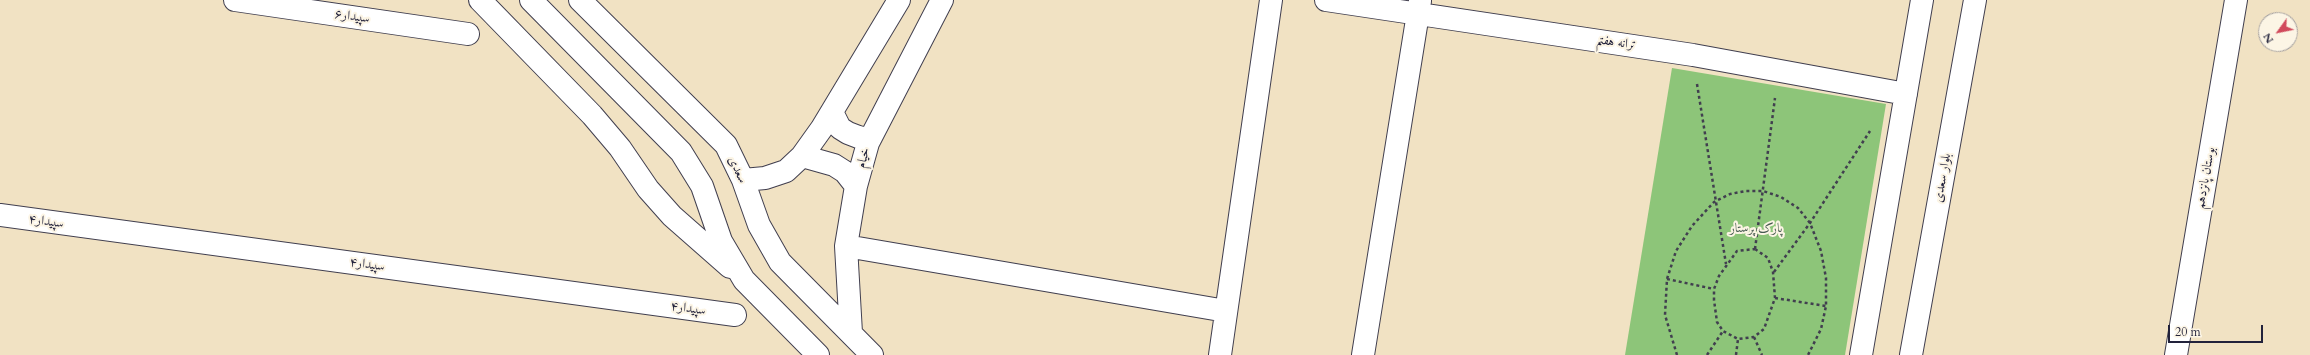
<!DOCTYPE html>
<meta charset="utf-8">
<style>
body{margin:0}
#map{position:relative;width:2310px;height:355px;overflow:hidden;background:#f1e2c3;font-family:Cardo,serif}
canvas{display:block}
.north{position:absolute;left:2258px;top:12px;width:40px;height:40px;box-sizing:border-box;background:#fcf5e5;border:1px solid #a5a1a1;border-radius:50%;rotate:237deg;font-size:11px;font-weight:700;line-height:16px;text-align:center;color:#22223b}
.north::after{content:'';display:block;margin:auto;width:14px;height:18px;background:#d1495b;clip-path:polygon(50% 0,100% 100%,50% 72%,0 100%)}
.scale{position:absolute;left:2168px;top:325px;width:95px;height:18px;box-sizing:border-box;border:2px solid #22223b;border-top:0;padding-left:5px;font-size:12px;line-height:14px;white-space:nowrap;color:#22223b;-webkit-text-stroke:3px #fcf5e5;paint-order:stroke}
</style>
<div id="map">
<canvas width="2310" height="355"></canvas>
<div class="north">N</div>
<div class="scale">20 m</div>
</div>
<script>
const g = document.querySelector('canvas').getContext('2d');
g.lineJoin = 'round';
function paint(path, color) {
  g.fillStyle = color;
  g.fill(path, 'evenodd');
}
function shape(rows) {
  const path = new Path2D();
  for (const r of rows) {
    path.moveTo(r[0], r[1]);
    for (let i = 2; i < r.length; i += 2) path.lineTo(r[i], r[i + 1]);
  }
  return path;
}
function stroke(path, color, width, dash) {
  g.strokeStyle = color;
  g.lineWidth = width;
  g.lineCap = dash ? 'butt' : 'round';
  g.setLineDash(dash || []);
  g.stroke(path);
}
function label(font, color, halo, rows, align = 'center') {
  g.font = font + ' Cardo,Amiri,serif';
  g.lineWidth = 4;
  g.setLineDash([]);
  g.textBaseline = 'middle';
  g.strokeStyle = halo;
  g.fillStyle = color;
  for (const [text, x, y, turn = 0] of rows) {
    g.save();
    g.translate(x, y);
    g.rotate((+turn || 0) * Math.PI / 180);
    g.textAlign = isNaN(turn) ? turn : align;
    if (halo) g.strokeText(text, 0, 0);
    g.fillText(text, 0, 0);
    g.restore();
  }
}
const green = shape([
 [1672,68,1886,104,1845,355,1625,355]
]);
const path = shape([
 [1697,84,1726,264],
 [1755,249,1768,258,1773,272,1775,298,1764,329,1754,337,1738,339,1723,331,1717,322,1714,300,1714,289,1719,276,1737,251,1755,249],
 [1755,249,1775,98],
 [1774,272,1810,223,1870,131],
 [1667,279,1714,289],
 [1775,298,1826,306],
 [1754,337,1762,355],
 [1677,355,1665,315,1667,279,1676,251,1692,226,1714,202,1730,194,1746,191,1763,191,1781,197,1798,208,1810,223,1821,251,1826,278,1826,306,1821,329,1808,355],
 [1707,355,1723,331],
 [1736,355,1738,339]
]);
const minor = shape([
 [235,0,468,34],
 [480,0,592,115,620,148,648,189,672,216,730,267],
 [531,0,681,152,702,186,721,241,744,280,818,355],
 [580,0,726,145,743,180,759,225,780,262,872,355],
 [1326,0,1693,55,1906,94],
 [832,112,840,128,848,133,861,138,871,137],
 [802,156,834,165,845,172,856,186],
 [743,180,765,178,786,171,802,156,822,128,899,0],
 [0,215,735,315],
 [846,246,1226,311],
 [851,333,846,246,856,186,868,143,942,0],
 [1220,355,1271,0],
 [1363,355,1420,1],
 [1861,355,1922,0],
 [1911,355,1975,0],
 [2176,355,2236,0]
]);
const streetNames = [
 ["سپیدار۶",352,17,8],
 ["ترانه هفتم",1616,43,8],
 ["خیام",864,158,-75],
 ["سعدی",737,170,65],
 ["بلوار سعدی",1943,178,-80],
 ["بوستان پانزدهم",2206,178,-80],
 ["سپیدار۴",46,222,8],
 ["سپیدار۴",367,265,8],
 ["سپیدار۴",688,309,8]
];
const parkNames = [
 ["پارک پرستار",1756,229]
];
paint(green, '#8dc579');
stroke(minor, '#413f4f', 24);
stroke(path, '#413f4f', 2.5, [3, 3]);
stroke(minor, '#fff', 22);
label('13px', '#22223b', '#fcf5e5', streetNames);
label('13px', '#475b51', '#fcf5e5', parkNames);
</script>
